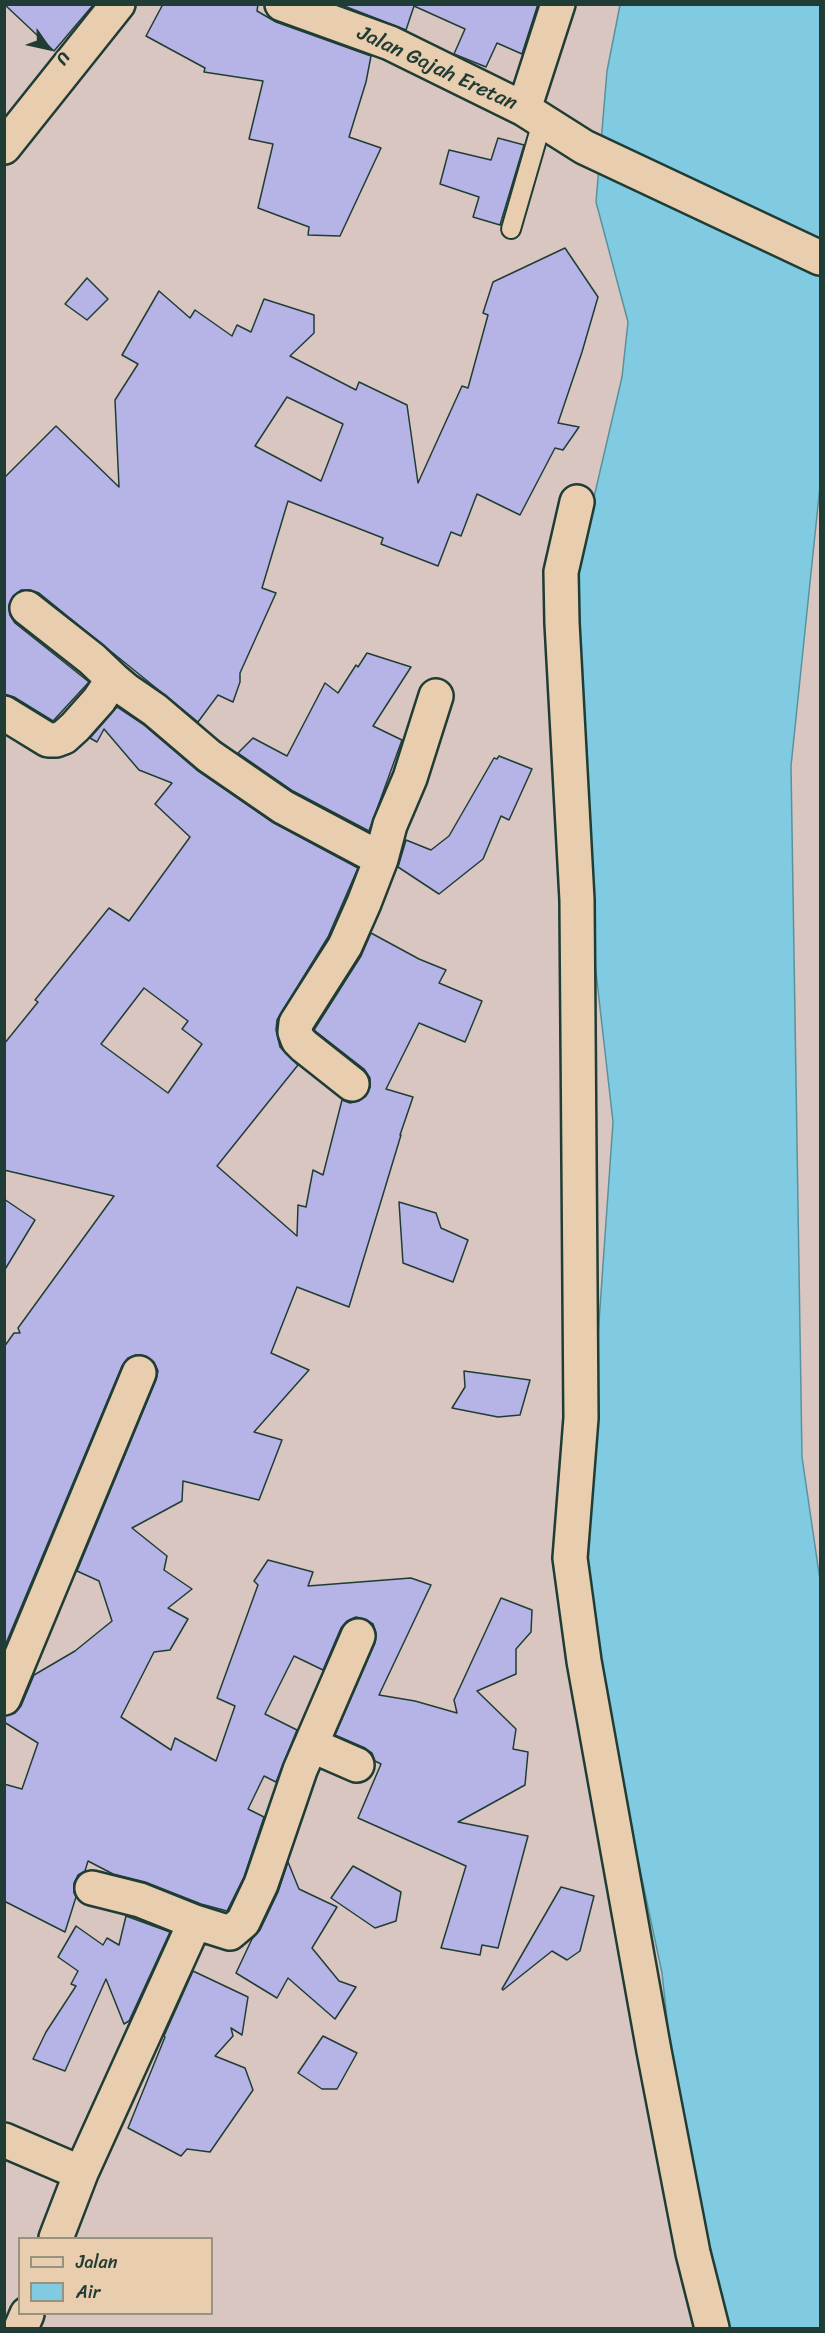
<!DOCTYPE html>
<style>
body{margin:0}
#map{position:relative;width:825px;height:2333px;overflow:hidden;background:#d9c6c0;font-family:Sriracha,sans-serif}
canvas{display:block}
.frame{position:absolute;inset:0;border:6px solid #1f3d34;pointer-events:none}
.legend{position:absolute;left:18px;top:2237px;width:195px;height:78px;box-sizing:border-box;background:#e8cdaf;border:2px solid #98937e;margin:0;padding:8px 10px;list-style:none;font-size:18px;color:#1f3d34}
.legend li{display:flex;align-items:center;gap:12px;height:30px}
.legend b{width:30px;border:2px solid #98937e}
.north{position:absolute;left:18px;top:18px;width:60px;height:60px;-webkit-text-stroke:4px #e8cdaf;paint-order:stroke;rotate:124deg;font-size:16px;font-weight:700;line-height:24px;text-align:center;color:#1f3d34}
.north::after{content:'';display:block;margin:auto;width:21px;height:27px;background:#1f3d34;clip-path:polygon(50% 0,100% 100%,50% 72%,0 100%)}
</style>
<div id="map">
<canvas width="825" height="2333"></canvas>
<div class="frame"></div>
<ul class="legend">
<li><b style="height:8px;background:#e8cdaf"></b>Jalan</li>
<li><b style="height:16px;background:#80cbe1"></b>Air</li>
</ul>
<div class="north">U</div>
</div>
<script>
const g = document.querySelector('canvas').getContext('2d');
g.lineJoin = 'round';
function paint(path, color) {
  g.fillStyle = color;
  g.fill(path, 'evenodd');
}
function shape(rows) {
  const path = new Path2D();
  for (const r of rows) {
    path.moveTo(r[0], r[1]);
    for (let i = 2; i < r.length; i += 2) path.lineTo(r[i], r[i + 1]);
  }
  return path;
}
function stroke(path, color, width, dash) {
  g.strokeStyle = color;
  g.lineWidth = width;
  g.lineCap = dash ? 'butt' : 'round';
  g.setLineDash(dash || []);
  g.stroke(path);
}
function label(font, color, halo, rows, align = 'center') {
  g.font = font + ' Sriracha,sans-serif';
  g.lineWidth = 4.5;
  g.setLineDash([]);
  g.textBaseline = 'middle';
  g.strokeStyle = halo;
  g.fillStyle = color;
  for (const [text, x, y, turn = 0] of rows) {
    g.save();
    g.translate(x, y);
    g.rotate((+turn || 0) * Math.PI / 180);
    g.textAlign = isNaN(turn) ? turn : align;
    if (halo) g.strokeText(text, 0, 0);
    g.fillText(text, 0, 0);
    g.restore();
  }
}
const water = shape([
 [620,5,820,5,820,486,791,766,802,1457,820,1580,820,2328,727,2328,682,2156,662,1973,602,1691,584,1536,613,1122,577,805,577,570,622,377,628,322,596,202,607,71,620,5]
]);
const building = shape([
 [4,4,94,4,54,51,4,4],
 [163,4,258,4,257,11,276,22,371,56,366,82,349,137,381,148,340,236,308,235,309,227,258,208,273,144,249,139,263,81,204,72,205,68,146,36,163,4],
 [339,4,538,4,522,54,497,43,486,67,454,54,465,29,414,6,406,30,339,4],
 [498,138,524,145,500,225,473,217,479,197,440,184,449,150,491,160,498,138],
 [565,248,598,297,582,352,558,423,579,427,563,450,555,448,520,515,477,494,461,536,451,532,438,566,381,544,383,538,288,501,262,588,276,593,240,673,240,682,233,702,218,695,198,722,39,593,30,590,21,590,13,596,9,605,10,615,15,623,89,682,53,721,14,697,4,694,4,478,56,426,119,487,115,400,138,364,122,355,159,291,190,318,195,310,232,336,237,325,251,332,264,299,314,315,314,333,290,356,356,390,359,382,407,405,418,483,462,386,468,388,488,315,483,313,493,282,565,248],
 [287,397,343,424,321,481,255,446,287,397],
 [87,278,108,299,87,320,65,304,87,278],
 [367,653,411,667,373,726,402,740,369,831,293,791,238,753,253,738,287,756,325,683,338,693,356,665,358,667,367,653],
 [117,707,144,725,198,771,272,822,358,868,328,937,277,1020,276,1030,280,1047,298,1065,217,1166,297,1236,298,1205,306,1207,313,1170,323,1175,342,1100,350,1103,359,1101,366,1096,370,1087,370,1078,364,1069,314,1030,361,956,371,933,419,959,446,970,439,983,482,1001,465,1042,419,1023,386,1089,413,1097,400,1135,401,1135,349,1307,297,1287,271,1353,309,1370,254,1432,282,1440,259,1500,183,1481,182,1501,132,1528,167,1556,164,1570,192,1589,168,1608,188,1619,170,1650,154,1652,121,1717,171,1750,175,1738,216,1761,235,1706,217,1698,258,1585,254,1581,268,1560,313,1572,308,1586,411,1578,431,1585,379,1695,415,1701,457,1713,454,1700,501,1598,532,1610,531,1632,516,1649,516,1674,477,1691,516,1729,513,1749,528,1752,525,1785,458,1822,528,1836,498,1948,482,1945,480,1955,441,1948,466,1866,358,1818,381,1764,375,1761,372,1753,365,1748,335,1735,375,1643,376,1633,373,1624,365,1619,356,1617,347,1621,341,1628,323,1670,294,1656,265,1714,297,1730,276,1782,264,1776,248,1809,264,1817,244,1877,227,1911,201,1904,145,1882,113,1874,88,1861,85,1871,78,1875,74,1883,74,1893,76,1897,65,1932,4,1901,4,1784,22,1789,38,1743,4,1722,4,1716,15,1713,21,1706,34,1675,75,1651,112,1621,99,1581,77,1571,156,1380,158,1371,154,1362,146,1356,136,1355,128,1358,122,1366,4,1648,4,1347,14,1333,20,1333,18,1328,114,1196,4,1170,4,1044,38,1002,35,1000,109,908,129,921,190,837,155,804,172,783,139,770,104,729,97,742,90,738,117,707],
 [144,988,188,1021,182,1029,202,1044,168,1093,101,1044,144,988],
 [499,756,532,769,509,820,501,816,483,859,439,894,398,867,406,840,431,850,449,836,494,758,497,759,499,756],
 [4,1199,35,1220,4,1271,4,1199],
 [399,1202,436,1213,441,1228,468,1240,453,1282,403,1263,399,1202],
 [464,1371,530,1380,520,1415,498,1417,452,1408,465,1387,464,1371],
 [288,1862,299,1889,337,1907,312,1948,339,1981,356,1987,335,2019,288,1978,277,1998,236,1973,252,1939,260,1930,278,1892,288,1862],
 [353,1866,401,1892,396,1921,375,1928,331,1898,353,1866],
 [561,1887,594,1896,580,1951,567,1960,552,1951,503,1990,502,1989,561,1887],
 [126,1916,170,1932,129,2021,124,2024,106,1979,65,2071,33,2059,46,2032,76,1986,71,1984,78,1971,58,1957,76,1926,103,1945,107,1938,119,1945,126,1916],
 [193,1971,248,1997,242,2035,231,2028,233,2036,215,2056,245,2068,253,2090,210,2152,187,2149,181,2156,128,2128,165,2037,164,2036,193,1971],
 [323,2036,357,2053,337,2089,322,2089,298,2073,323,2036]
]);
const lane = shape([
 [511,229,542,122]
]);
const street = shape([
 [282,4,390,43,524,109,584,147,820,258],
 [524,109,558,4],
 [4,147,118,4],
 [577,502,561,572,562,623,577,900,581,1418,570,1558,584,1661,654,2051,693,2253,712,2328],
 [27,608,92,659,113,679],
 [4,713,48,740,56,740,64,737,75,727,99,700,113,679,126,690,155,710,209,756,283,807,381,859,364,903,345,946,296,1023,295,1032,298,1040,304,1046,352,1084],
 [381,859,390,825,410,778,436,696],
 [4,1698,139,1373],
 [311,1745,357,1765],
 [92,1888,140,1900,195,1922,230,1933,243,1922,261,1884,300,1770,358,1636],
 [4,2140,81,2173],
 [56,2238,81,2173,195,1922],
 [21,2328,27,2314]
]);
const streetNames = [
 ["Jalan Gajah Eretan",437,69,25]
];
paint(water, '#80cbe1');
stroke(water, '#59929c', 1.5);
paint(building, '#b6b4e6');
stroke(building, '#1f3d34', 1.5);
stroke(lane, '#1f3d34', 22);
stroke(street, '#1f3d34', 38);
stroke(lane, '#e8cdaf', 18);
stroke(street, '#e8cdaf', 33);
label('21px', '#1f3d34', '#e8cdaf', streetNames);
</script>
